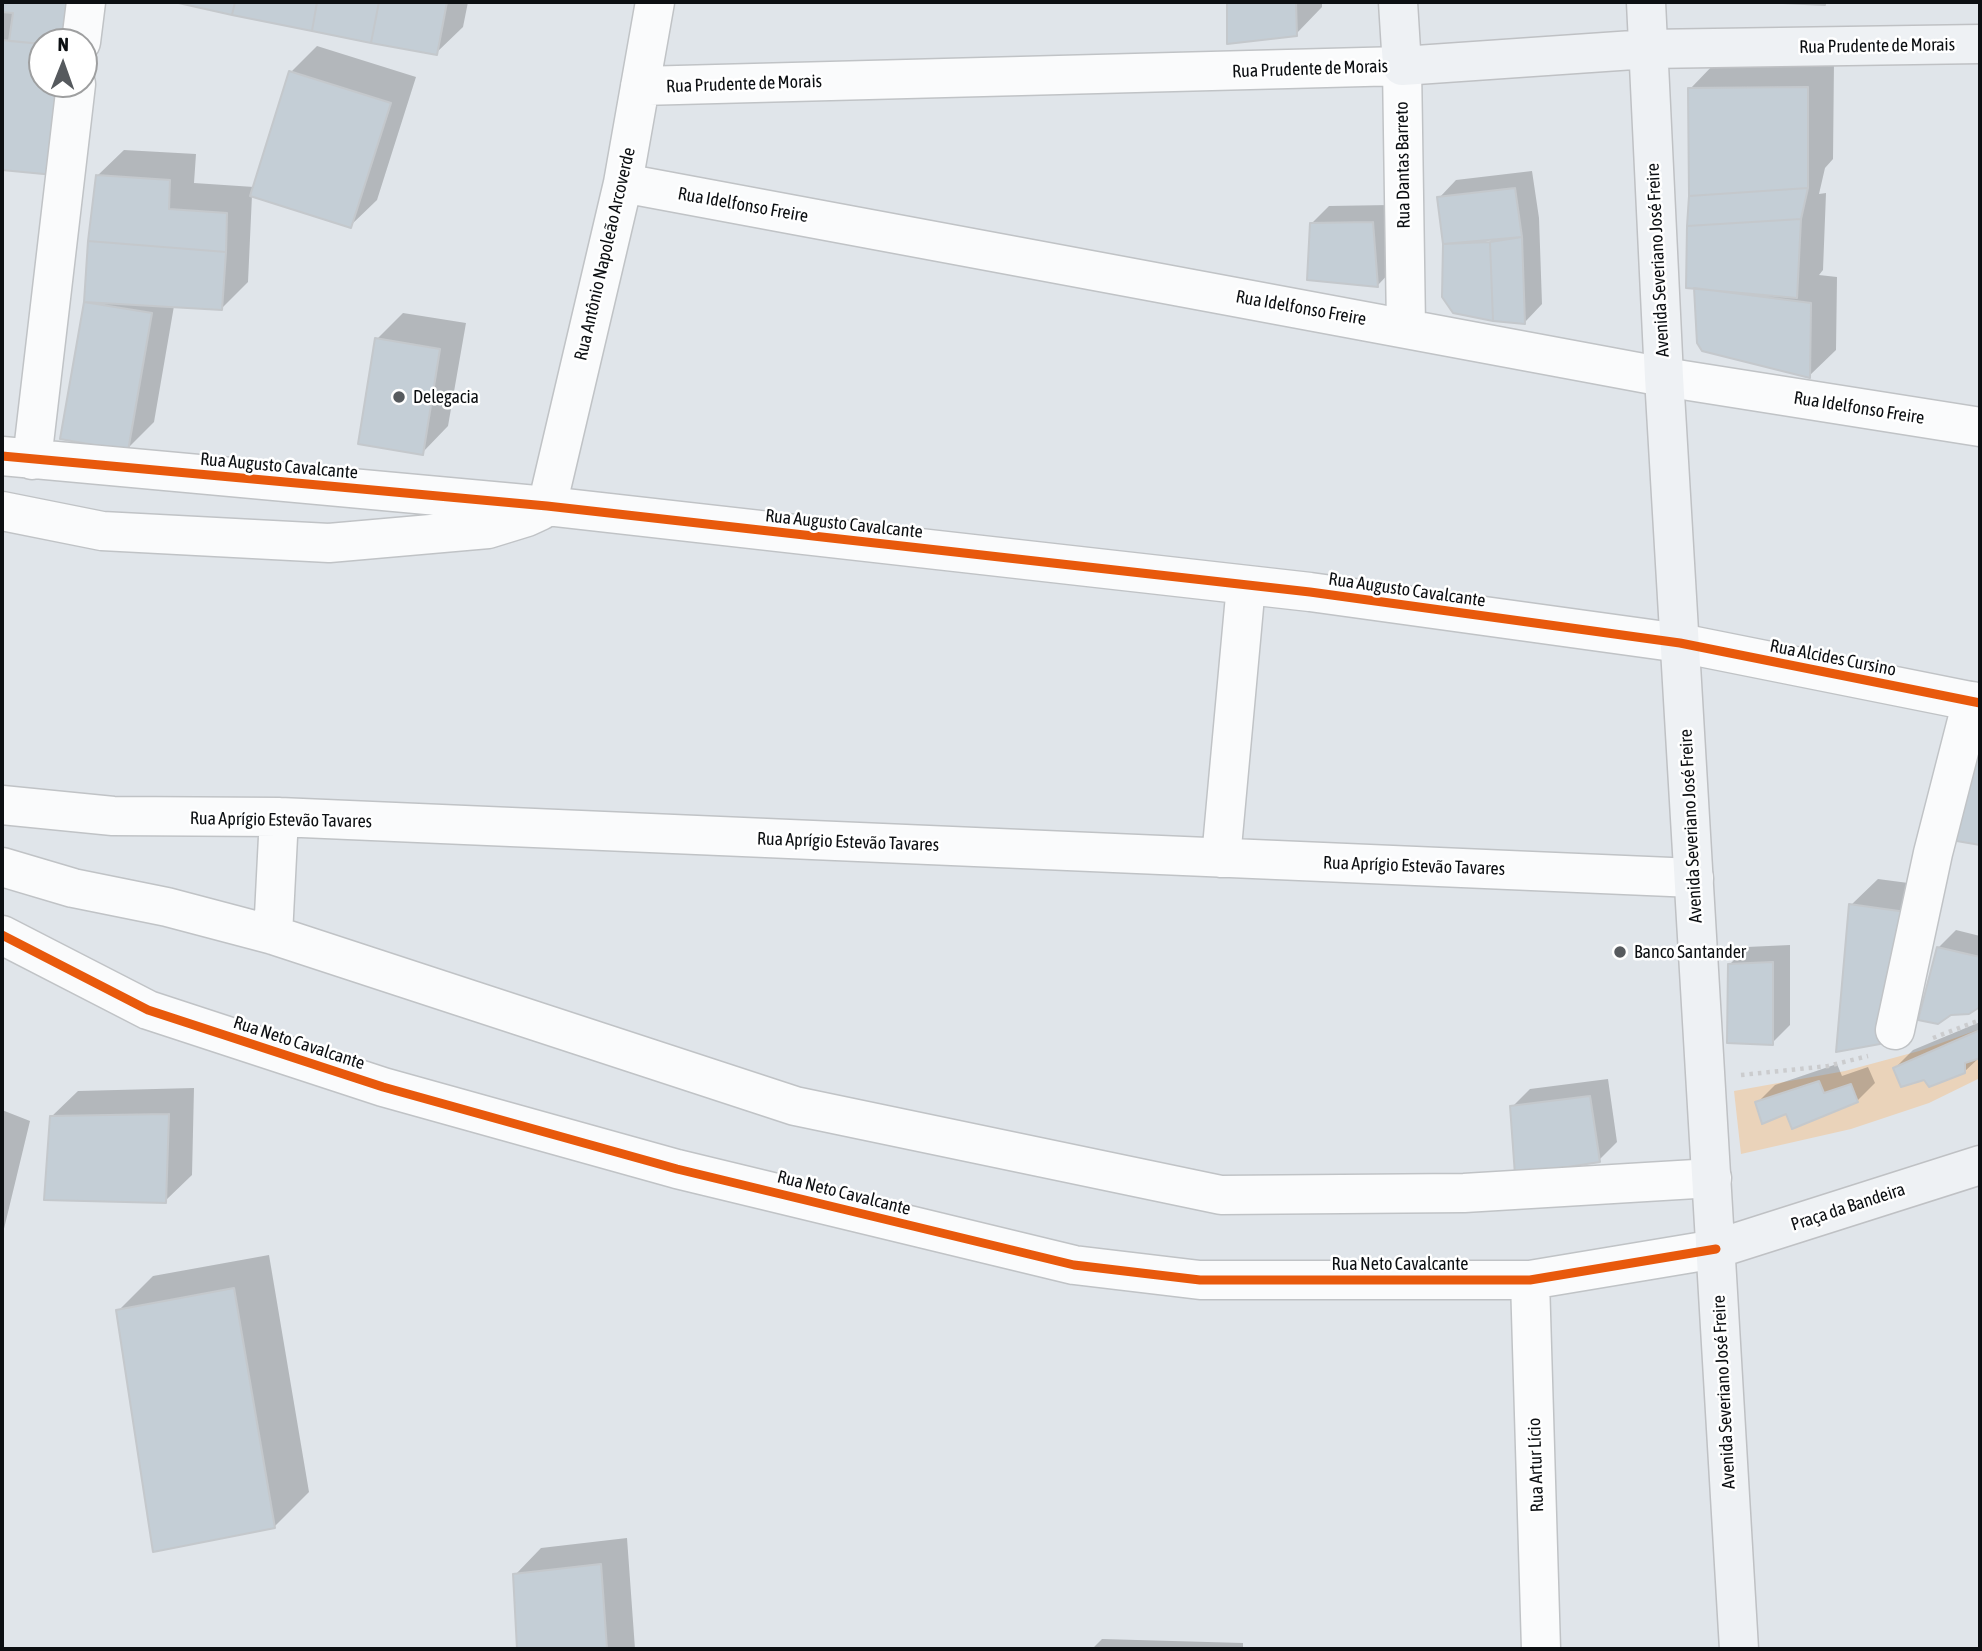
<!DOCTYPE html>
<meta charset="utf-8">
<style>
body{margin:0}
#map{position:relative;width:1982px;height:1651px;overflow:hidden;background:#e0e5ea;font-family:"Asap Condensed",sans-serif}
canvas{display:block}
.frame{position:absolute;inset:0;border:4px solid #0c0f12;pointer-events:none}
.north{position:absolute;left:28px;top:28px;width:70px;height:70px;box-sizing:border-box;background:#fff;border:2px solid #9e9fa0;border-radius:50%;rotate:1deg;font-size:19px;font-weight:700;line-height:28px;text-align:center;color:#0c0f12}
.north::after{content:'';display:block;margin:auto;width:24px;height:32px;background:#565a5e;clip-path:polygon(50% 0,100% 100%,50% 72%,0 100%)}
</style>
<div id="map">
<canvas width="1982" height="1651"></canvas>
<div class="frame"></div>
<div class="north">N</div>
</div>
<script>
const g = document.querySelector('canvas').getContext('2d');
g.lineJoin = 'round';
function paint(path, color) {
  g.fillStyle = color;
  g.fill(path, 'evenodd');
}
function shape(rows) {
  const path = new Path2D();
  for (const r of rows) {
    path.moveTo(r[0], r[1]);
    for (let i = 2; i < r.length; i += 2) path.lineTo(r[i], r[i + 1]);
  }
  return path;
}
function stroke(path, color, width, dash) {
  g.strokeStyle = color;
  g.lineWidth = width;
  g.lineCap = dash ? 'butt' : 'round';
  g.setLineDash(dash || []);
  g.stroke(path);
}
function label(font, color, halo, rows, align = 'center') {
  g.font = font + ' "Asap Condensed",sans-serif';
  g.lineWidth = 5;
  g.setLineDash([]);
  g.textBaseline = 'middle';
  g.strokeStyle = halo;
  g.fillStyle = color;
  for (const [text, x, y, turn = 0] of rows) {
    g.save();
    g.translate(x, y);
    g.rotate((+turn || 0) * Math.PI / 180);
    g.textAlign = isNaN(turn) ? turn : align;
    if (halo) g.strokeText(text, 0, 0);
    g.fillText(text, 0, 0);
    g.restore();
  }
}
const green = shape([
 [1980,1029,1980,1078,1929,1103,1851,1129,1741,1154,1734,1091,1845,1071,1919,1051]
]);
const shadow = shape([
 [2,2,93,2,101,13,88,139,53,173,2,168],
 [42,42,84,42,84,84,42,84],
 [175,2,468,2,463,27,436,53],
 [1228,2,1322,2,1322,7,1296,34,1229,42],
 [317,46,416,77,377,200,350,226,252,195,248,282,221,309,174,306,154,422,127,449,62,438,86,302,97,176,124,150,196,154,194,183,254,187,291,72],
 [1834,61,1833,159,1825,168,1819,194,1826,193,1823,270,1819,275,1837,277,1836,350,1809,376,1703,350,1690,196,1690,89,1716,62],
 [1532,171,1539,218,1542,304,1525,322,1444,297,1445,244,1439,198,1456,180],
 [1513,236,1514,238,1491,243,1469,244,1468,240],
 [1390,205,1395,267,1378,285,1311,224,1329,206],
 [403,313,466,323,448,426,422,453,377,339],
 [1878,879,1946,888,1906,1016,1851,905],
 [1956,930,1980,936,1980,1004,1968,1013,1938,948],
 [1790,945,1790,1025,1772,1043,1730,964,1747,947],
 [1980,1022,1980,1057,1964,1072,1925,1078,1895,1068,1913,1050],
 [1837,1064,1842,1076,1868,1067,1875,1083,1857,1101,1787,1112,1757,1103,1775,1085],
 [1608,1079,1617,1142,1599,1160,1512,1107,1530,1089],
 [194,1088,192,1175,165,1201,51,1117,78,1091],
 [2,1110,30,1121,2,1237],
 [269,1255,309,1492,274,1527,118,1311,153,1276],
 [627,1538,635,1649,518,1649,515,1575,541,1548],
 [1102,1639,1243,1643,1243,1649,1092,1649]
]);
const building = shape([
 [2,2,68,2,67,42,42,42,42,44,9,41,13,13,2,12,2,2],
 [174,2,235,2,232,15,174,2],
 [235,2,317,2,312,31,232,15,235,2],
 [317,2,379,2,371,43,312,31,317,2],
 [379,2,447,2,437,55,371,43,379,2],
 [1227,2,1296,2,1297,36,1227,44,1227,2],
 [1762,2,1825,2,1825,5,1762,2],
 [2,40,42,44,42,84,63,84,54,175,2,170,2,40],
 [289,71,391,103,351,228,250,196,289,71],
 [1808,87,1808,188,1689,196,1688,88,1808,87],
 [96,175,170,180,169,209,227,213,226,252,88,241,96,175],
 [1515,188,1522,237,1443,244,1437,197,1515,188],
 [1808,188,1801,219,1687,226,1689,196,1808,188],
 [1801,219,1797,298,1686,288,1687,226,1801,219],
 [1373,222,1378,287,1307,280,1310,223,1373,222],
 [1522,237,1525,324,1493,321,1490,242,1522,237],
 [88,241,226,252,222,310,84,302,88,241],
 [1490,242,1493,321,1453,313,1442,297,1443,244,1490,242],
 [1694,288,1811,303,1810,378,1702,351,1697,343,1694,288],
 [84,302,152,313,128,451,60,439,84,302],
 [375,338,440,349,423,455,358,444,375,338],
 [1980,729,1980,845,1945,839,1980,729],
 [1849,904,1920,914,1880,1044,1836,1052,1849,904],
 [1937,947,1980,957,1980,1007,1969,1014,1951,1015,1938,1024,1918,1020,1937,947],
 [1773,962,1773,1045,1727,1043,1728,964,1773,962],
 [1980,1030,1980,1058,1965,1063,1965,1073,1929,1087,1924,1080,1901,1087,1893,1068,1980,1030],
 [1819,1081,1824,1093,1851,1084,1858,1102,1792,1129,1786,1114,1762,1124,1755,1102,1819,1081],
 [1590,1096,1600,1162,1515,1175,1510,1106,1590,1096],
 [169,1114,166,1203,44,1200,50,1116,169,1114],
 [234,1288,275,1528,153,1552,116,1310,234,1288],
 [601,1564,607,1649,517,1649,513,1574,601,1564]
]);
const path = shape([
 [1933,1038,1980,1020],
 [1741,1075,1828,1066,1868,1056]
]);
const minor = shape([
 [81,42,86,2],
 [640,86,1402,66,1406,327],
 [623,183,1664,377,1980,427],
 [2,456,547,506,1310,592,1680,643,1980,703],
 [32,460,76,84],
 [547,506,623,183,655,2],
 [2,511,102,531,329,543,488,529,527,517,540,511],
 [2,805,113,816,279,817,1694,878],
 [1221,858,1246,585],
 [2,867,73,888,167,907,273,935,795,1106,1221,1195,1464,1193,1712,1178],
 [2,935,148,1010,383,1087,677,1169,1074,1265,1200,1280,1530,1280,1716,1249],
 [273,935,279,817],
 [1895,1030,1933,853,1972,701],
 [1530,1280,1541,1649]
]);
const major = shape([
 [1398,2,1402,66,1648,49,1980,44],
 [1646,2,1664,377,1739,1649],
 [1716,1249,1980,1165]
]);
const cycleway = shape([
 [2,456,547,506,1310,592,1680,643,1980,703],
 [2,935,148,1010,383,1087,677,1169,1074,1265,1200,1280,1530,1280,1716,1249]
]);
const markers = [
 [399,397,7,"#565a5e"],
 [1620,952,7,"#565a5e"]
];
const streetNames = [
 ["Rua Prudente de Morais",1877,46,-1],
 ["Rua Prudente de Morais",1310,69,-2],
 ["Rua Prudente de Morais",744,84,-2],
 ["Rua Dantas Barreto",1403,165,-91],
 ["Rua Idelfonso Freire",743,205,10],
 ["Rua Antônio Napoleão Arcoverde",605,254,-77],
 ["Avenida Severiano José Freire",1658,260,-93],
 ["Rua Idelfonso Freire",1301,308,10],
 ["Rua Idelfonso Freire",1859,408,9],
 ["Rua Augusto Cavalcante",279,466,5],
 ["Rua Augusto Cavalcante",844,524,6],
 ["Rua Augusto Cavalcante",1407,590,8],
 ["Rua Alcides Cursino",1833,658,11],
 ["Rua Aprígio Estevão Tavares",281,820,1],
 ["Avenida Severiano José Freire",1691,826,-93],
 ["Rua Aprígio Estevão Tavares",848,842,2],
 ["Rua Aprígio Estevão Tavares",1414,866,2],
 ["Rua Neto Cavalcante",299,1043,18],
 ["Rua Neto Cavalcante",844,1193,14],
 ["Praça da Bandeira",1848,1207,-18],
 ["Rua Neto Cavalcante",1400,1264],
 ["Avenida Severiano José Freire",1724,1392,-93],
 ["Rua Artur Lício",1536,1465,-92]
];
const poiNames = [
 ["Delegacia",413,397],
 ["Banco Santander",1634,952]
];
paint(green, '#ead3ba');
paint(shadow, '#0003');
paint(building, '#c4ced6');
stroke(building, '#c4c8cc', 2);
stroke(minor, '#c0c3c6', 41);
stroke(major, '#bfc1c4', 41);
stroke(path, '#cbccce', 4.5, [3.5, 5]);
stroke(minor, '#fafbfc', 38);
stroke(major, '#eef1f4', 38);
stroke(cycleway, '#e8590c', 9);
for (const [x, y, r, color] of markers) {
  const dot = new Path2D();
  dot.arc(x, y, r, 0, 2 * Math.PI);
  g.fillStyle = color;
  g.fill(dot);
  stroke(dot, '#fff', 2.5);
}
label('18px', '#0c0f12', '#fff', streetNames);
label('18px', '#0c0f12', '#fff', poiNames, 'left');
</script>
